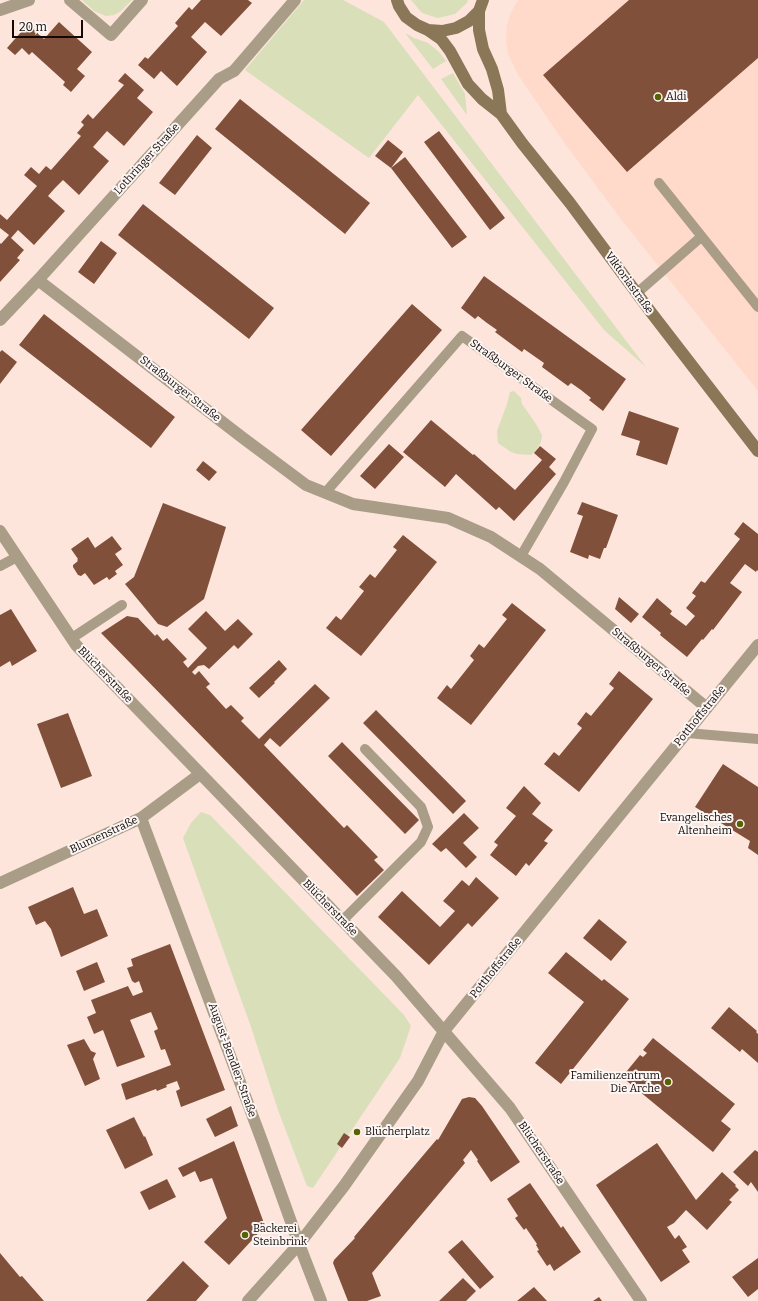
<!DOCTYPE html>
<meta charset="utf-8">
<style>
body{margin:0}
#map{position:relative;width:758px;height:1301px;overflow:hidden;background:#fde5db;font-family:Bitter,serif}
canvas{display:block}
.scale{position:absolute;left:12px;top:20px;width:71px;height:18px;box-sizing:border-box;border:2px solid #120906;border-top:0;padding-left:5px;font-size:12px;line-height:14px;white-space:nowrap;color:#120906;-webkit-text-stroke:3px #fcf6f4;paint-order:stroke}
</style>
<div id="map">
<canvas width="758" height="1301"></canvas>
<div class="scale">20 m</div>
</div>
<script>
const g = document.querySelector('canvas').getContext('2d');
g.lineJoin = 'round';
function paint(path, color) {
  g.fillStyle = color;
  g.fill(path, 'evenodd');
}
function shape(rows) {
  const path = new Path2D();
  for (const r of rows) {
    path.moveTo(r[0], r[1]);
    for (let i = 2; i < r.length; i += 2) path.lineTo(r[i], r[i + 1]);
  }
  return path;
}
function stroke(path, color, width, dash) {
  g.strokeStyle = color;
  g.lineWidth = width;
  g.lineCap = dash ? 'butt' : 'round';
  g.setLineDash(dash || []);
  g.stroke(path);
}
function label(font, color, halo, rows, align = 'center') {
  g.font = font + ' Bitter,serif';
  g.lineWidth = 4;
  g.setLineDash([]);
  g.textBaseline = 'middle';
  g.strokeStyle = halo;
  g.fillStyle = color;
  for (const [text, x, y, turn = 0] of rows) {
    g.save();
    g.translate(x, y);
    g.rotate((+turn || 0) * Math.PI / 180);
    g.textAlign = isNaN(turn) ? turn : align;
    if (halo) g.strokeText(text, 0, 0);
    g.fillText(text, 0, 0);
    g.restore();
  }
}
const built = shape([
 [518,0,758,0,758,391,620,218,565,144,518,75,508,54,506,42,507,25,511,12]
]);
const green = shape([
 [82,0,132,0,121,11,114,15,106,16,94,11],
 [304,0,343,0,384,22,646,367,604,330,418,95,369,158,245,70],
 [411,0,468,0,467,3,455,14,438,18,422,13],
 [405,33,414,38,428,43,439,52,446,61,433,69],
 [453,73,465,94,467,115,441,79],
 [514,391,521,398,522,404,536,424,542,435,541,442,536,450,531,455,517,454,511,452,498,443,497,431,507,404,510,392],
 [201,812,210,815,404,1015,411,1026,400,1058,313,1188,307,1186,278,1110,251,1027,183,838,191,823]
]);
const building = shape([
 [201,0,248,0,252,3,221,36,205,22,191,37,207,52,177,86,161,71,154,79,138,65,145,57,148,59,178,26,175,23,189,7,192,10],
 [629,0,758,0,758,58,627,172,543,75],
 [59,22,92,52,77,69,85,76,71,92,63,85,65,82,32,52,29,55,22,48,15,55,7,48,28,24,44,39],
 [125,73,144,90,137,98,153,112,124,146,107,131,93,147,109,161,79,195,63,180,55,188,48,196,65,211,34,245,18,230,11,238,24,250,17,258,20,260,0,282,0,243,1,244,9,235,0,228,0,214,7,220,37,186,24,175,31,167,39,174,46,166,51,170,81,136,77,133,84,125,81,122,88,114,93,119,124,85,118,81],
 [240,99,370,203,345,234,215,129],
 [439,131,505,218,490,230,424,142],
 [197,135,212,148,175,195,159,183],
 [388,140,403,152,391,168,405,157,467,237,452,248,391,168,375,156],
 [143,204,274,308,249,339,118,235],
 [101,241,117,253,94,284,78,272],
 [484,276,626,379,603,411,589,400,591,398,581,390,571,383,568,386,542,367,544,363,524,349,522,352,495,332,497,330,487,323,478,316,475,319,461,308],
 [412,304,442,330,331,456,301,430],
 [44,314,175,417,151,448,19,345],
 [2,350,17,362,0,384,0,352],
 [629,411,679,428,667,465,636,455,640,441,621,435],
 [431,420,473,455,474,454,515,490,542,460,534,453,540,446,556,459,549,467,556,474,514,521,499,507,496,510,456,474,445,487,403,452],
 [389,444,404,457,375,489,360,476],
 [203,461,217,472,209,481,196,470],
 [582,502,618,515,606,548,604,548,600,559,589,555,588,559,570,552,583,516,577,514],
 [163,503,226,527,204,599,167,627,158,624,125,584,134,577],
 [743,522,758,534,758,571,757,570,756,572,745,564,730,583,742,592,713,630,712,629,703,640,702,639,687,657,660,635,661,633,642,617,657,598,672,611,670,614,686,626,695,616,686,608,696,596,692,593,701,581,705,583,740,539,734,534],
 [403,535,437,562,361,656,326,628,336,616,341,620,364,591,359,587,370,574,375,578,397,550,393,547],
 [112,536,122,549,115,554,123,565,115,571,117,574,109,580,107,577,94,585,85,573,81,576,78,575,73,567,73,565,78,561,77,560,78,559,71,549,88,537,95,548],
 [619,597,639,614,631,623,615,609],
 [512,603,546,630,471,725,437,698,447,685,451,689,474,660,470,656,479,644,484,648,507,619,502,615],
 [11,609,37,651,12,666,10,661,0,667,0,615],
 [206,611,225,631,238,619,253,634,238,649,234,645,209,669,204,665,198,666,192,672,195,675,199,671,210,684,206,687,226,709,231,705,244,718,241,721,259,739,315,684,330,698,280,747,270,738,264,745,344,828,347,825,378,857,374,860,384,870,357,896,101,633,127,616,138,618,155,636,157,634,163,641,167,638,187,659,183,662,188,668,207,648,188,629],
 [279,660,287,669,274,682,275,683,259,698,249,688],
 [619,671,653,699,579,792,544,764,554,752,559,756,582,728,577,724,586,712,591,716,614,688,609,684],
 [376,710,466,801,453,814,363,723],
 [68,713,92,776,61,788,37,724],
 [342,742,419,820,405,834,328,756],
 [723,764,758,787,758,855,748,848,750,841,695,807],
 [524,786,541,803,532,814,553,830,544,841,548,843,529,866,526,863,516,876,490,855,498,845,494,842,516,816,506,808],
 [464,813,479,828,463,843,477,857,466,868,446,848,441,852,432,844],
 [476,877,499,898,472,927,468,923,429,965,378,917,402,891,440,927,455,911,443,901,462,880,469,886],
 [73,887,84,914,97,909,108,936,61,957,51,929,45,921,36,925,28,907],
 [599,919,627,942,611,961,583,938],
 [170,944,225,1090,181,1107,176,1091,180,1089,177,1081,166,1085,167,1087,157,1091,156,1089,126,1100,121,1084,171,1065,165,1049,161,1050,154,1031,158,1029,151,1012,130,1020,145,1057,117,1067,103,1030,94,1034,87,1017,96,1013,91,1000,128,986,133,996,143,992,139,981,135,983,132,981,127,968,133,966,131,959],
 [566,952,602,981,604,979,629,999,561,1084,535,1063,584,1002,548,973],
 [97,962,105,982,84,991,76,971],
 [729,1007,757,1031,756,1032,758,1034,758,1063,742,1049,740,1052,711,1028],
 [653,1038,735,1104,721,1121,731,1129,713,1152,622,1077,640,1055,643,1057,647,1053,643,1050],
 [84,1039,91,1051,96,1053,93,1059,100,1079,85,1086,67,1045],
 [469,1097,475,1098,482,1106,520,1162,491,1182,477,1161,478,1160,471,1150,463,1160,465,1163,372,1273,381,1296,367,1301,348,1301,333,1263,334,1260,355,1238,354,1237,437,1139,438,1140,462,1099],
 [231,1106,238,1126,215,1137,206,1119],
 [134,1117,144,1137,145,1136,153,1155,125,1169,106,1130],
 [344,1133,350,1137,342,1148,337,1144],
 [234,1141,265,1226,229,1265,204,1242,227,1218,212,1178,200,1182,195,1171,183,1177,178,1168],
 [657,1143,696,1200,722,1172,736,1185,735,1186,739,1190,729,1200,732,1202,707,1230,686,1210,674,1223,667,1227,675,1239,679,1235,687,1247,682,1250,690,1262,661,1282,596,1185],
 [755,1150,758,1152,758,1192,751,1182,748,1186,733,1172],
 [167,1179,176,1197,149,1210,140,1192],
 [530,1183,561,1228,563,1226,581,1252,554,1271,550,1264,547,1266,537,1251,539,1250,536,1245,537,1244,526,1228,524,1230,515,1218,518,1216,507,1199],
 [462,1240,494,1277,480,1289,448,1252],
 [0,1253,20,1277,22,1276,44,1301,0,1301],
 [758,1258,758,1289,748,1297,732,1277],
 [183,1261,209,1286,196,1301,146,1301],
 [463,1278,476,1291,466,1301,439,1301],
 [534,1287,547,1301,517,1301],
 [599,1297,602,1301,593,1301]
]);
const service = shape([
 [659,183,758,307],
 [637,293,701,237],
 [325,493,462,336,592,429,564,482,521,556],
 [0,566,17,557],
 [72,638,122,605],
 [687,733,758,739],
 [343,920,421,842,428,827,421,807,365,749]
]);
const minor = shape([
 [70,0,111,35,142,0],
 [0,10,29,0],
 [38,280,243,438,306,485,353,504,448,518,491,537,540,569,707,708],
 [0,320,38,280,219,79,234,71,295,0],
 [0,531,76,645,396,976,510,1108,641,1301],
 [141,818,262,1141,299,1244,321,1301],
 [0,883,141,818,200,774],
 [248,1301,299,1244,344,1186,418,1081,444,1031,758,645]
]);
const secondary = shape([
 [397,0,399,6,406,17,417,25,428,30,442,31,456,28,469,21,479,11,483,0],
 [479,11,479,30,483,49,492,69,498,90,501,114],
 [428,30,441,39,450,51,468,84,482,99,501,114,522,143,570,203,650,311,758,451]
]);
const markers = [
 [658,97,4,"#576202"],
 [740,824,4,"#576202"],
 [668,1082,4,"#576202"],
 [357,1132,4,"#576202"],
 [245,1235,4,"#576202"]
];
const poiNames = [
 ["Aldi",666,97],
 ["Evangelisches",732,818,"right"],
 ["Altenheim",732,831,"right"],
 ["Familienzentrum",660,1076,"right"],
 ["Die Arche",660,1089,"right"],
 ["Blücherplatz",365,1132],
 ["Bäckerei",253,1229],
 ["Steinbrink",253,1242]
];
const streetNames = [
 ["Lothringer Straße",147,159,-48],
 ["Viktoriastraße",629,283,54],
 ["Straßburger Straße",511,371,36],
 ["Straßburger Straße",180,389,38],
 ["Straßburger Straße",651,662,40],
 ["Blücherstraße",105,675,46],
 ["Potthoffstraße",700,716,-51],
 ["Blumenstraße",104,835,-25],
 ["Blücherstraße",330,908,46],
 ["Potthoffstraße",496,968,-51],
 ["August-Bendler-Straße",232,1060,70],
 ["Blücherstraße",541,1153,56]
];
paint(built, '#ffdacb');
paint(green, '#d8dfb9');
paint(building, '#81503b');
stroke(service, '#a99d87', 10);
stroke(minor, '#a99d87', 12);
stroke(secondary, '#897758', 12);
for (const [x, y, r, color] of markers) {
  const dot = new Path2D();
  dot.arc(x, y, r, 0, 2 * Math.PI);
  g.fillStyle = color;
  g.fill(dot);
  stroke(dot, '#fcf6f4', 1.5);
}
label('11px', '#120906', '#fcf6f4', poiNames, 'left');
label('11px', '#120906', '#fcf6f4', streetNames);
</script>
